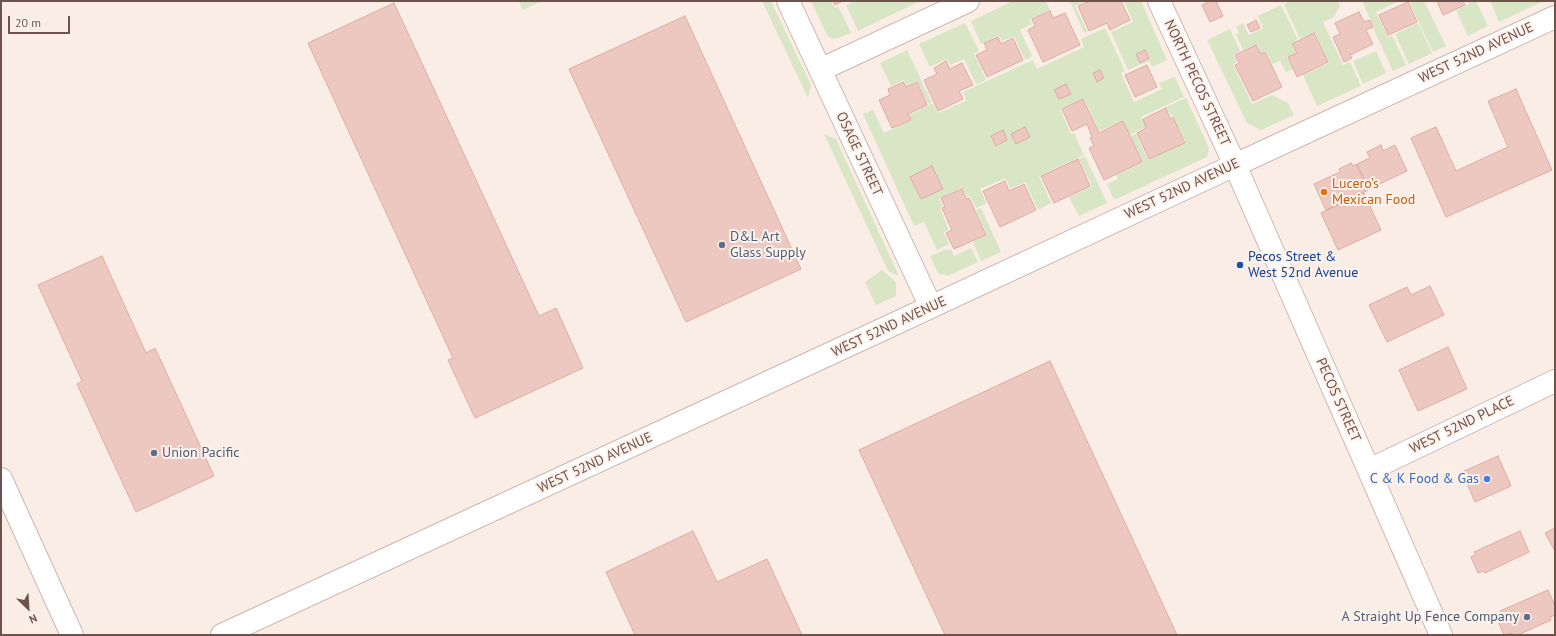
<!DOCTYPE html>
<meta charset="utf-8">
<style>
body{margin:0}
#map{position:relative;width:1556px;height:636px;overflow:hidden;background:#faede5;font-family:"PT Sans",sans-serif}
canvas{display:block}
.frame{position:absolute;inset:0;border:2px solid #70524d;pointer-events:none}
.north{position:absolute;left:8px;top:588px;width:40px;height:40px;-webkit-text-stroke:3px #fdf2eb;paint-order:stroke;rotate:155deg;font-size:11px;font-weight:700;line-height:16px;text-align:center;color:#70524d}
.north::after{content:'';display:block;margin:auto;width:14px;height:18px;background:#70524d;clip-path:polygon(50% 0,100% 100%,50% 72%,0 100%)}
.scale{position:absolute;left:8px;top:16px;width:62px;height:18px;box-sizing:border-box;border:2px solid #70524d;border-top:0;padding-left:5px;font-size:12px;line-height:14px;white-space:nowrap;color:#70524d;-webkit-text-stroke:3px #fdf2eb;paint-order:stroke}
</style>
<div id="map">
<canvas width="1556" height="636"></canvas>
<div class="frame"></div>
<div class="north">N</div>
<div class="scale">20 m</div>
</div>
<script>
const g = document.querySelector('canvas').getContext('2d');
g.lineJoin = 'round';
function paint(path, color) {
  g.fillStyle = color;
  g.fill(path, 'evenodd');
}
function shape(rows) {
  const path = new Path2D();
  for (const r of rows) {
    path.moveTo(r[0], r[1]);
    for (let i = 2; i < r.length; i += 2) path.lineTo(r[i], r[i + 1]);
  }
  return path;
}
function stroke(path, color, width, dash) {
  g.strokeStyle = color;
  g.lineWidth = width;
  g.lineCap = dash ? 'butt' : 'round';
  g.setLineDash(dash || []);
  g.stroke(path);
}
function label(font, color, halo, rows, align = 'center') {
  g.font = font + ' "PT Sans",sans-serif';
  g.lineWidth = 4;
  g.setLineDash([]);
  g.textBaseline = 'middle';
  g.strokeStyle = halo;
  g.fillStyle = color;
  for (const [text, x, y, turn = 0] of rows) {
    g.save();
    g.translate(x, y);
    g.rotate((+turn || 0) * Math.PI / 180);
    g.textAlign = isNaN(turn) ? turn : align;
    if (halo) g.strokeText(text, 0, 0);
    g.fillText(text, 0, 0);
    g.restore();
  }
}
const green = shape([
 [518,1,542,1,523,10],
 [762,1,771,1,811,85,808,98],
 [811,1,831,1,835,8,838,6,851,33,838,38,832,39,827,35],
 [856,1,920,1,858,31,846,5],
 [1013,1,1046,1,1050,10,1030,19,1032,24,1020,30,1032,56,1025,60,1014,36,1002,41,999,35,981,44,971,21],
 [1070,1,1086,1,1075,6,1087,31,1084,33],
 [1124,1,1141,1,1167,60,1152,67,1149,61,1128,70,1111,32,1133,22],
 [1290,1,1338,1,1340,6,1334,17,1323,22,1343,65,1350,62,1361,86,1317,106,1303,75,1329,63,1315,33,1300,39,1284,4],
 [1362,1,1399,1,1376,12,1388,37,1392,35,1406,65,1393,71,1373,28,1374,27],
 [1424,1,1446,46,1433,52,1409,2],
 [1468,1,1476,1,1488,26,1468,36,1456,10,1469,4],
 [1490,1,1544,1,1499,22],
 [1281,5,1298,40,1291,44,1296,53,1287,57,1293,69,1286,72,1280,61,1272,64,1266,51,1261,53,1257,44,1243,50,1236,34,1239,33,1236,27,1243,23,1249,35,1263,28,1258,16],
 [965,23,979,51,974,54,986,80,976,84,964,59,950,65,947,59,930,67,919,44],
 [1418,23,1432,53,1409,64,1395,34],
 [1105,28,1125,71,1121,73,1134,102,1162,89,1159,83,1175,77,1184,97,1141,117,1146,127,1129,135,1123,121,1099,131,1084,98,1060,109,1071,134,1074,133,1084,155,1039,176,1051,203,1038,210,1025,182,1010,189,1006,178,980,189,987,203,976,208,970,196,967,197,962,188,939,199,943,206,940,208,949,230,944,232,949,244,937,250,924,222,914,226,863,114,873,110,884,133,911,120,909,115,933,103,938,113,966,101,963,92,1033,60,1037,69,1084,47,1081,39],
 [1230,29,1240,51,1233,55,1237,62,1233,64,1252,104,1272,95,1288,103,1294,115,1261,130,1247,123,1207,40],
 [907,50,932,103,928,104,917,81,906,86,903,80,891,86,880,63],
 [1376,51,1386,73,1363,84,1353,61],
 [1186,98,1209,148,1207,157,1114,200,1107,184,1118,179,1116,175,1143,163,1130,136,1136,134,1148,160,1186,143,1173,115,1171,116,1166,107],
 [824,134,836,139,899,276,888,271],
 [1085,156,1107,203,1079,216,1069,197,1092,186,1079,159],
 [981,208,1001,252,981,261,973,242,987,235,976,210],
 [971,248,978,262,948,276,938,273,930,256,947,249,948,251,951,249,954,256],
 [882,270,896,282,896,296,876,305,865,282]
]);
const building = shape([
 [833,1,843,1,835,5,833,1],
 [1090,1,1121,1,1130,20,1110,30,1107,23,1089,31,1078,6,1090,1],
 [1210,1,1216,1,1223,16,1210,22,1202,5,1210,1],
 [1437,1,1463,1,1465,5,1443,15,1437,1],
 [1408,2,1417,22,1388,35,1379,15,1408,2],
 [394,3,539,316,556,308,583,368,475,418,448,360,453,358,308,43,394,3],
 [1050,11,1053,18,1065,13,1080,45,1043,62,1028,30,1035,26,1032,19,1050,11],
 [1359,12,1364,22,1370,20,1373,27,1366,30,1373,44,1350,55,1352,58,1344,62,1333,37,1340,34,1335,23,1359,12],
 [685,16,801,269,686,322,569,69,685,16],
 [1256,20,1260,28,1251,32,1247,25,1256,20],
 [1314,33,1328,62,1297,77,1288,57,1297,53,1292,44,1314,33],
 [998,37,1001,44,1013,38,1023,60,987,77,976,55,987,50,984,43,998,37],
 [1256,45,1261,54,1265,52,1282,87,1253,101,1235,65,1239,63,1235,55,1256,45],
 [1145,50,1149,58,1140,63,1136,54,1145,50],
 [946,61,950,69,962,63,973,85,959,91,963,99,938,111,924,80,937,74,934,68,946,61],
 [1147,65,1157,87,1135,97,1125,75,1147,65],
 [1100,70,1104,78,1097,82,1093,73,1100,70],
 [903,82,906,87,917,82,927,105,908,114,911,120,892,128,879,100,890,95,888,89,903,82],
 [1066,84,1071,94,1059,99,1054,90,1066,84],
 [1516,89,1552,170,1446,217,1411,138,1436,127,1456,171,1508,147,1488,101,1516,89],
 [1083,99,1099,133,1123,121,1142,162,1104,180,1089,148,1094,146,1090,138,1092,137,1087,124,1072,131,1062,109,1083,99],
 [1166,108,1170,119,1173,117,1185,143,1149,159,1137,133,1146,128,1143,119,1166,108],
 [1025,127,1030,137,1016,144,1011,134,1025,127],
 [1003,130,1007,140,996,146,991,136,1003,130],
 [1381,145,1383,151,1395,145,1407,171,1369,189,1357,164,1370,158,1367,152,1381,145],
 [1078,159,1090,186,1054,203,1041,176,1078,159],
 [1351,163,1353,166,1356,164,1368,190,1326,210,1314,184,1340,172,1339,169,1351,163],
 [932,166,943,189,921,199,910,177,932,166],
 [1005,181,1009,191,1024,184,1036,210,1000,227,983,191,1005,181],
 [962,189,966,199,969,198,986,235,954,249,946,233,952,230,942,208,945,207,941,198,962,189],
 [1364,193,1381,230,1338,250,1321,213,1364,193],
 [102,256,146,353,155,348,214,476,136,512,77,384,82,381,38,285,102,256],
 [1430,286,1444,315,1387,342,1369,305,1407,287,1411,295,1430,286],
 [1448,347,1467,389,1418,411,1399,370,1448,347],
 [1050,361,1177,635,945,635,859,450,1050,361],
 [1498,456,1511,486,1475,502,1462,472,1498,456],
 [1555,528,1555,551,1545,533,1555,528],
 [693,531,717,582,767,559,802,635,635,635,606,572,693,531],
 [1520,531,1529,552,1485,573,1483,571,1478,573,1471,557,1476,554,1474,552,1520,531],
 [1548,590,1555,606,1555,615,1550,617,1551,620,1518,635,1512,635,1512,633,1504,635,1497,619,1503,616,1500,611,1548,590]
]);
const minor = shape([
 [788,1,931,307],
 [820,70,968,1],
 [1369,470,1555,381],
 [1,479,72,635],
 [222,635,877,332,1235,165]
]);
const tertiary = shape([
 [1235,165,1555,17]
]);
const secondary = shape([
 [1159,1,1235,165,1441,635]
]);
const markers = [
 [1324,192,4,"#e8710a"],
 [722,245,4,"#5c6f8a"],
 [1240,265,4,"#1a4fb4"],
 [154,453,4,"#5c6f8a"],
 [1487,479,4,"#3f7fe0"],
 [1527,617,4,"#5c6f8a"]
];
const streetNames = [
 ["WEST 52ND AVENUE",1476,53,-25],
 ["NORTH PECOS STREET",1197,83,65],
 ["OSAGE STREET",859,154,65],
 ["WEST 52ND AVENUE",1182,189,-25],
 ["WEST 52ND AVENUE",889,327,-25],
 ["PECOS STREET",1338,400,66],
 ["WEST 52ND PLACE",1462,425,-26],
 ["WEST 52ND AVENUE",595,463,-25]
];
const foodNames = [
 ["Lucero’s",1332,184],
 ["Mexican Food",1332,200]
];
const serviceNames = [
 ["D&L Art",730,237],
 ["Glass Supply",730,253],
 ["Union Pacific",162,453],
 ["A Straight Up Fence Company",1519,617,"right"]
];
const transitNames = [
 ["Pecos Street &",1248,257],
 ["West 52nd Avenue",1248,273]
];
const shopNames = [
 ["C & K Food & Gas",1479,479]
];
paint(green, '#d9e6c5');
paint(building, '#ecc8c0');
stroke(building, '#ddaca2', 1);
stroke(minor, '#ccb6b0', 24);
stroke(tertiary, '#ccb6b0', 24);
stroke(secondary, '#cfb5ad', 24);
stroke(minor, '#fff', 22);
stroke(tertiary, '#fff', 22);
stroke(secondary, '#fff', 22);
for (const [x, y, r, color] of markers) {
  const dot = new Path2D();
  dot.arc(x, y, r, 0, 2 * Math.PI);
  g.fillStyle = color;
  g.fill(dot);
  stroke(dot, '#fdf2eb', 1.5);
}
label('14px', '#70524d', '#fdf2eb', streetNames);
label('14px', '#c56008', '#fdf2eb', foodNames, 'left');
label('14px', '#4e5e75', '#fdf2eb', serviceNames, 'left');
label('14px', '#164399', '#fdf2eb', transitNames, 'left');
label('14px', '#366cbe', '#fdf2eb', shopNames, 'right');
</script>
